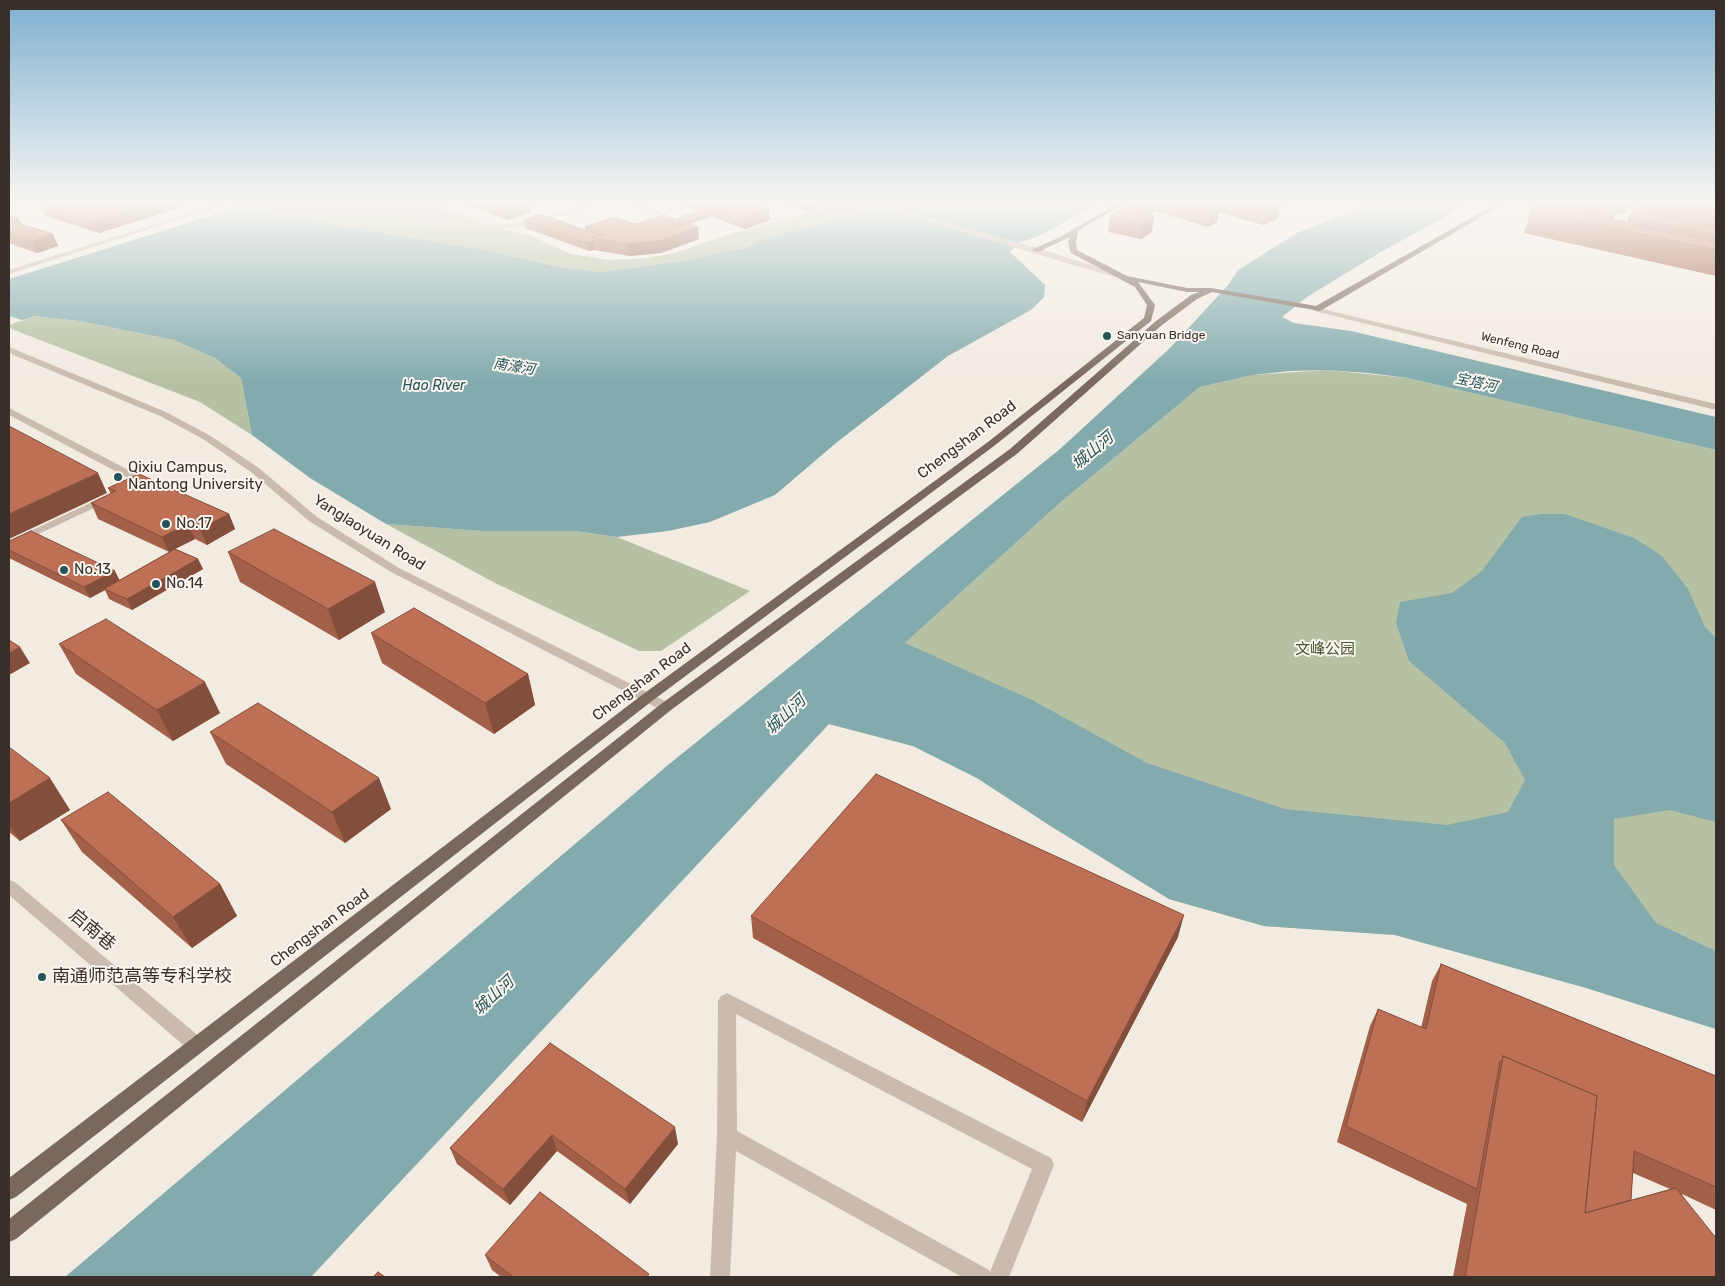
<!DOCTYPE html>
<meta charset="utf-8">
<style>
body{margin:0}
#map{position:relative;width:1725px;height:1286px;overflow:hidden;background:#f2ebe2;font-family:Rubik,sans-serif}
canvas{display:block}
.frame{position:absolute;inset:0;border:10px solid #39302c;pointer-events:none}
</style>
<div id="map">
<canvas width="1725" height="1286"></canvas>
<div class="frame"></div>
</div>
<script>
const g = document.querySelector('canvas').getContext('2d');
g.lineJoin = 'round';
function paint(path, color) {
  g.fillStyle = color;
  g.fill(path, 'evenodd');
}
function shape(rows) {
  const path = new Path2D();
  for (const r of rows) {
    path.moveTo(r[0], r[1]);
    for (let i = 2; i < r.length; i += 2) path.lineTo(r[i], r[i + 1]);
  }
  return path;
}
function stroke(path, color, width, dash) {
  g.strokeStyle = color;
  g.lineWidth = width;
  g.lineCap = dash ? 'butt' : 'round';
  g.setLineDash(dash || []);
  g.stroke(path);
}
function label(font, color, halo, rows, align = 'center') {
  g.font = font + ' Rubik,"Noto Sans SC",sans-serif';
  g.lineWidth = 4;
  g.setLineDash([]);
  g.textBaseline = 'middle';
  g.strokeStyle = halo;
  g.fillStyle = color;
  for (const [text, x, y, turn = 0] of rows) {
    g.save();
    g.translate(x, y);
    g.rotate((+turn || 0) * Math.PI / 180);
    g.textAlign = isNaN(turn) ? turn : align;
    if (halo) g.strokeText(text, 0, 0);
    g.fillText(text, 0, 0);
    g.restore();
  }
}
const green = shape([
 [252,202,429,202,489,226,531,236,571,254,610,260,648,258,674,253,734,233,845,202,852,202,877,210,868,215,855,215,764,239,745,248,723,253,683,261,601,272,559,267,486,250,256,212,226,211],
 [35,316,79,321,174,340,215,358,241,378,252,435,200,402,9,328,9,325],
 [1327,370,1408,378,1716,450,1716,1029,1583,987,1395,935,1264,926,1169,899,1049,825,977,778,913,746,829,724,905,643,1061,502,1200,387,1253,375],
 [386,524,482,531,575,531,617,537,750,591,661,651,639,651,497,584]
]);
const water = shape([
 [891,202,1100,202,1039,236,1018,243,1010,252,1045,285,1044,297,1031,310,948,356,836,443,775,495,710,522,668,531,617,537,575,531,482,531,386,524,310,478,252,435,241,378,215,358,174,340,79,321,35,316,22,320,9,316,9,279,226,211,256,212,486,250,559,267,601,272,683,261,745,248,764,239,801,229,855,215,868,215],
 [1375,202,1472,202,1379,253,1307,297,1282,317,1294,323,1351,331,1716,417,1716,450,1408,378,1368,373,1327,370,1290,371,1253,375,1200,387,1061,502,905,643,1032,700,1147,763,1285,809,1447,825,1508,812,1525,780,1505,743,1409,661,1396,623,1400,602,1452,593,1482,571,1522,517,1541,514,1565,514,1634,538,1662,556,1688,589,1705,627,1716,638,1716,822,1670,810,1614,819,1614,865,1656,923,1716,951,1716,1029,1583,987,1395,935,1264,926,1169,899,1049,825,977,778,913,746,829,724,311,1277,65,1277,668,765,1060,449,1170,348,1229,284,1238,270,1297,233]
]);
const minor = shape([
 [225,202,235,202,9,274,9,270,225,202],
 [373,202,382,202,427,218,472,227,528,222,595,202,605,202,529,226,472,231,423,221,373,202],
 [623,202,632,202,661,213,656,214,623,202],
 [861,202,871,202,1038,248,1121,275,1114,277,861,202],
 [1314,307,1716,404,1716,410,1314,311,1314,307],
 [9,347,166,412,209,435,259,468,317,517,399,568,671,704,673,707,666,711,661,710,391,572,309,521,251,472,203,439,160,416,9,353,9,347],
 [9,408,146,479,147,481,141,486,133,486,132,484,134,481,9,415,9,408],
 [107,495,112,498,111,500,9,548,9,541,107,495],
 [9,880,15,882,201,1038,204,1044,201,1050,195,1052,189,1050,9,895,9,880],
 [727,993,1051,1158,1054,1165,1009,1277,962,1277,736,1151,730,1277,710,1277,717,1136,718,1001,721,996,727,993],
 [736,1014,1032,1169,990,1272,989,1270,737,1131,736,1014]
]);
const major = shape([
 [1119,202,1127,202,1078,231,1076,242,1077,250,1127,276,1187,288,1211,288,1316,306,1499,202,1507,202,1320,311,1212,292,1197,299,1162,325,1018,453,671,710,16,1239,9,1242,9,1219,661,704,1010,449,1156,321,1191,295,1199,292,1187,292,1138,282,1155,305,1151,321,994,446,652,701,16,1197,9,1200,9,1178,642,695,988,442,1144,318,1147,305,1135,287,1071,253,1068,242,1070,237,1038,252,1031,250,1060,237,1119,202]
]);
const wall = shape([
 [49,202,177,202,179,208,99,233,45,216,40,204],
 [440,202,455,202,447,204],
 [459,202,523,202,531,212,507,220],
 [673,202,748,202,769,209,770,220,745,229,710,216,710,217,689,224,698,227,699,239,661,253,629,256,594,250,589,251,525,228,524,220,585,230,585,227,636,224,673,218,673,220,698,211],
 [779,202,829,202,829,204,808,212],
 [1133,202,1276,202,1278,218,1263,225,1218,212,1217,222,1208,227,1154,211,1150,215,1152,232,1141,239,1108,232,1110,216],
 [1533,202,1632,202,1629,209,1622,215,1616,213,1613,219,1627,222,1628,218,1632,213,1637,202,1716,202,1716,276,1524,233,1529,219,1527,219],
 [9,215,19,219,22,224,53,234,58,246,37,253,9,243],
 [108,488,229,514,235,529,207,545,195,539,175,549,198,559,203,569,132,610,109,599,105,590,90,598,9,558,9,541,120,580,169,552,98,519,91,503,111,494],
 [228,552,385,612,339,640,240,582],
 [371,633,528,674,535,705,494,734,382,663],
 [59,644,220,713,173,741,76,674],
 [210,732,391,809,345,843,226,764],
 [9,747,70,810,20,841,9,832],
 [61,820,220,884,237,916,192,948,82,852],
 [751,916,1178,937,1082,1122,753,938],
 [1441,964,1716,1076,1716,1210,1682,1194,1716,1277,1453,1277,1467,1204,1337,1142,1370,1026,1378,1009,1421,1028,1432,981],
 [1633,1173,1670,1189,1631,1200],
 [550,1043,678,1144,630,1204,557,1151,510,1205,457,1164,450,1148],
 [485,1255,650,1277,501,1277,492,1270]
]);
const shadedWall = shape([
 [158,202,177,202,179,208,99,233,94,221],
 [446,202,455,202,447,204],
 [808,202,829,202,829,204,808,212],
 [1149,202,1156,202,1154,211,1139,223,1136,211],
 [1627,202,1632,202,1629,209,1622,215],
 [1282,203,1278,218,1263,225,1266,210],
 [530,204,531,212,507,220,505,212],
 [1619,206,1610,227,1607,227,1613,213],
 [1219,207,1217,222,1208,227,1210,212],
 [769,209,770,220,745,229,744,217],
 [710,213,710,217,665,233,664,221,673,218,673,226],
 [1154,216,1152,232,1141,239,1143,224],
 [19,219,25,230,11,221],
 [698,227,699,239,661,253,629,256,627,244],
 [53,234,58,246,37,253,32,241],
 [593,242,594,250,589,251,588,243],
 [98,473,107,493,9,539,9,514],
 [229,514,235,529,207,545,200,529],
 [188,524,195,539,169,552,162,537],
 [198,559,203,569,132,610,127,599],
 [115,571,120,581,104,589,105,590,90,598,84,587],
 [375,582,385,612,339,640,328,609],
 [20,647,30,663,9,675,9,653],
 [528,674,535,705,494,734,485,703],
 [205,682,220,713,173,741,157,710],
 [50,778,70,810,20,841,9,825,9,803],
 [379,778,391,809,345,843,332,812],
 [220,884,237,916,192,948,173,917],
 [1184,915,1178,937,1082,1122,1087,1101],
 [675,1127,678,1144,630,1204,625,1189],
 [552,1135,557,1151,510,1205,503,1189]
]);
const building = shape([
 [49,202,158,202,94,221,40,204,49,202],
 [478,202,523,202,530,204,505,212,478,202],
 [702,202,748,202,769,209,744,217,702,202],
 [1133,202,1149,202,1136,211,1154,216,1143,224,1110,216,1133,202],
 [1175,202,1200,202,1219,207,1210,212,1175,202],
 [1237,202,1276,202,1282,203,1266,210,1237,202],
 [1557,202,1597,202,1619,206,1613,213,1557,202],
 [1664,202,1704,202,1716,204,1716,212,1664,202],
 [1539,205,1633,223,1632,225,1716,242,1716,250,1532,211,1539,205],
 [701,210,710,213,675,225,673,224,673,220,701,210],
 [1634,211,1716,227,1716,235,1628,218,1634,211],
 [540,214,599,235,592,238,593,242,588,243,524,220,540,214],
 [9,215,19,219,11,221,53,234,32,241,9,233,9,215],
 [664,215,673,218,664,221,680,226,687,223,698,227,659,241,627,244,592,238,605,234,585,227,614,217,636,224,664,215],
 [9,426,98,473,9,514,9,426],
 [139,474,229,514,200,529,188,524,162,537,91,503,116,491,108,488,139,474],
 [274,529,375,582,328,609,228,552,274,529],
 [31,531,115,571,84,587,9,550,9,541,31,531],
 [175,549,198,559,127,599,104,589,175,549],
 [414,608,528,674,485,703,371,633,414,608],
 [106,619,205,682,157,710,59,644,106,619],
 [9,640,20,647,9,653,9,640],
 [258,703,379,778,332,812,210,732,258,703],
 [9,747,50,778,9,803,9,747],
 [876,774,1184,915,1087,1101,751,916,876,774],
 [108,792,220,884,173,917,61,820,108,792],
 [1441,964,1716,1076,1716,1187,1634,1151,1631,1200,1585,1213,1597,1096,1503,1056,1502,1062,1500,1061,1477,1189,1346,1126,1378,1009,1426,1029,1441,964],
 [550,1043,675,1127,625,1189,552,1135,503,1189,450,1148,550,1043],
 [1503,1056,1597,1096,1585,1213,1676,1188,1716,1238,1716,1277,1465,1277,1503,1056],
 [540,1192,649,1274,647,1277,513,1277,485,1255,540,1192],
 [378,1272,385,1277,373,1277,378,1272]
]);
const markers = [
 [1107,336,5,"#245458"],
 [118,477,5,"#245458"],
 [166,524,5,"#245458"],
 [64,570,5,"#245458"],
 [156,584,5,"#245458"],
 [42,977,5,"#245458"]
];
const farPoinames = [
 ["Sanyuan Bridge",1117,336]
];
const farStreetnames = [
 ["Wenfeng Road",1520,346,14]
];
const farWaternames = [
 ["南濠河",514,367,9],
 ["宝塔河",1476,383,12],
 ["Hao River",434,386]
];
const streetNames = [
 ["Chengshan Road",967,440,-37],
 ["Yanglaoyuan Road",369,533,32],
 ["Chengshan Road",642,682,-37],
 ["Chengshan Road",320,928,-37]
];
const poiNames = [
 ["Qixiu Campus,",128,468],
 ["Nantong University",128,485],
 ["No.17",176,524],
 ["No.13",74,570],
 ["No.14",166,584]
];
const parkNames = [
 ["文峰公园",1325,650]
];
const waterNames = [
 ["城山河",1093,451,-40],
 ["城山河",786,715,-44],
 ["城山河",494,996,-43]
];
const nearStreetnames = [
 ["启南巷",92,930,40]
];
const nearPoinames = [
 ["南通师范高等专科学校",52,977]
];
paint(green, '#b6c1a3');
paint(water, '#83abad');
paint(minor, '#cabbae');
paint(major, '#7a685e');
paint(wall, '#a36049');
paint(shadedWall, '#844e3c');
paint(building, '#bd7055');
stroke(building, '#844e3c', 1);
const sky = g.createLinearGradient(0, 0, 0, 382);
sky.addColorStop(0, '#7fb0d0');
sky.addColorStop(0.53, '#f9f6f2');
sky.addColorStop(1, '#f9f6f200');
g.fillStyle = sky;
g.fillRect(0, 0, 1725, 382);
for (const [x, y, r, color] of markers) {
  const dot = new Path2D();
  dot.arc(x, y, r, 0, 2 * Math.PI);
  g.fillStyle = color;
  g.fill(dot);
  stroke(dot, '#faf5ee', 2);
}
label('12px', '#39302c', '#faf5ee', farPoinames, 'left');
label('12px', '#39302c', '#faf5ee', farStreetnames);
label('italic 14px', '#245458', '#faf5ee', farWaternames);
label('15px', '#39302c', '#faf5ee', streetNames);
label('15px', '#39302c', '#faf5ee', poiNames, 'left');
label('15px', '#485631', '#faf5ee', parkNames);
label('italic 16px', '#245458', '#faf5ee', waterNames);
label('18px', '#39302c', '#faf5ee', nearStreetnames);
label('18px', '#39302c', '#faf5ee', nearPoinames, 'left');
</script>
